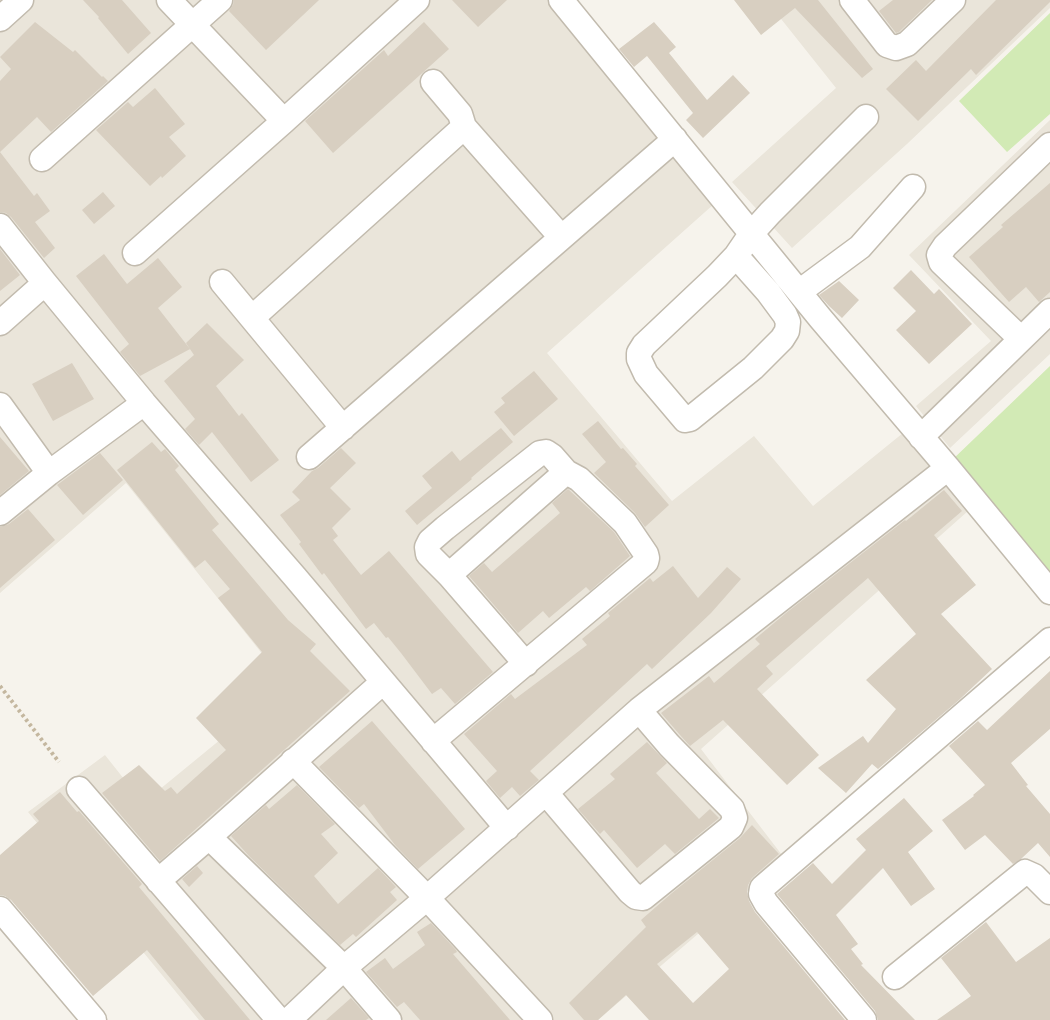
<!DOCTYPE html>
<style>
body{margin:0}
canvas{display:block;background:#f6f3ec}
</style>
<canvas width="1050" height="1020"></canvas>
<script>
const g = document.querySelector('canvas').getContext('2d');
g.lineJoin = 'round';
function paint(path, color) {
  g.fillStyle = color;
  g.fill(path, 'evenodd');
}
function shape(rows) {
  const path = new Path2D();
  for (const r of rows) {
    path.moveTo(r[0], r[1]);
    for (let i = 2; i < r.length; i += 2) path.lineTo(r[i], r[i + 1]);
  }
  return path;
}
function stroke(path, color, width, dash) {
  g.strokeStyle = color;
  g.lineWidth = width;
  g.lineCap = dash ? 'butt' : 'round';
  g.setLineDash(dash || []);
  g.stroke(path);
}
const residential = shape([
 [0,0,548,0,714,204,547,353,672,501,754,436,813,506,903,433,968,511,701,749,785,859,598,1020,199,1020,28,812,105,755,143,803,287,685,126,483,0,593],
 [766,0,1050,0,1050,8,907,144,792,248,732,182,836,88],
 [1050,120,1050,354,950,448,916,406,991,341,909,255]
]);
const green = shape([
 [1050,13,1050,114,1007,152,959,101],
 [1050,366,1050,576,951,461]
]);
const building = shape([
 [83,0,122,0,151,33,128,54,98,18,99,17],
 [234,0,319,0,266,50,229,11,233,5],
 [452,0,507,0,478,27],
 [734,0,818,0,873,69,862,78,795,8,761,35],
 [893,0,932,0,899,32,896,33,879,11],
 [996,0,1050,0,1050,2,976,75,971,69,918,121,886,89,916,60,926,71],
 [35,22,73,52,75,50,102,77,103,76,108,81,51,132,37,117,0,152,34,196,37,193,50,211,35,222,55,248,44,258,11,217,6,213,0,212,0,81,11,69,0,57],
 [424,22,449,49,333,153,305,121,384,50,388,56],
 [654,22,676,47,669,53,707,100,733,75,750,93,703,138,686,120,693,113,647,56,634,67,619,49],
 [155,88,185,124,169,137,186,156,162,178,161,176,150,186,96,130,128,102,133,107],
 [1050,183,1050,292,1039,302,1026,287,1009,302,969,257,1003,227,1001,225],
 [103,192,115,206,94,224,82,210],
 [0,249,20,275,0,291],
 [104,254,127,284,158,258,182,287,158,308,190,349,140,376,120,352,129,344,76,276],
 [911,270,934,294,939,289,972,324,929,364,896,330,916,311,893,288],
 [839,281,859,300,842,318,829,306,819,295],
 [207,323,244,360,216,386,239,416,242,413,279,460,251,482,212,432,199,445,185,429,195,419,164,381,194,355,186,343],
 [72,363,94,399,53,421,32,384],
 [534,371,558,399,514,436,494,412,505,403,501,398],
 [598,421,621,449,623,448,637,464,635,466,669,505,645,527,635,513,594,473,606,462,582,434],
 [501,428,513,442,471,478,472,479,417,525,405,511,432,488,422,476,452,451,460,461],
 [0,437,29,471,0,495],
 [152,442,161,452,165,449,179,466,175,470,219,524,212,530,288,620,316,644,310,651,350,691,160,861,102,793,139,765,165,791,171,787,177,794,226,750,196,718,262,652,218,598,230,589,205,560,195,568,117,470],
 [341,448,356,463,330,488,351,509,332,528,338,536,333,540,361,575,389,551,493,672,455,704,441,688,432,694,401,653,388,637,386,638,374,623,366,629,324,573,322,575,299,544,301,542,280,515,300,500,292,492,312,471,318,468],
 [100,453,123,480,83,515,57,485],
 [568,489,614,532,630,556,590,591,586,587,549,618,543,611,518,633,469,576,484,563,492,572,560,513,552,503],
 [944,490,962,511,934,535,976,585,941,614,992,669,959,700,878,769,872,764,846,793,818,768,863,736,868,743,896,709,866,680,916,634,868,578,766,666,773,674,757,689,819,755,787,785,723,720,690,746,680,735,661,713,709,676,714,683,760,644,755,639,786,613,905,520,906,521],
 [28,509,55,540,0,588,0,527,9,524],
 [673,566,698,598,727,567,741,579,711,613,652,669,647,664,530,771,539,780,520,796,512,787,500,798,486,781,497,771,464,734,511,694,515,699,587,645,582,639,610,616,608,613,650,578,653,582],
 [1050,671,1050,729,1011,763,1028,785,1026,786,1050,814,1050,857,1038,843,1021,859,1013,864,985,835,965,850,942,820,974,796,973,795,985,785,949,746,978,721,987,730],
 [372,721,443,803,465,829,418,869,395,845,364,804,359,808,319,767],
 [647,742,667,763,656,773,699,819,710,809,719,818,675,854,665,844,637,868,604,830,600,834,578,809,615,779,610,774],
 [297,785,335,824,321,834,338,853,314,876,338,904,378,868,396,887,390,892,397,900,356,937,353,934,340,945,249,856,231,836,266,805,269,809],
 [60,792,77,812,79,811,142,884,139,887,250,1020,205,1020,147,950,93,996,11,900,5,896,0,895,0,855,39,821,33,814],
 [904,798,933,831,908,852,935,889,911,906,883,868,836,915,858,944,851,949,863,964,861,965,915,1020,878,1020,875,1011,777,894,813,863,832,884,866,850,856,839],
 [752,825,779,854,752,878,748,885,747,892,749,901,755,912,845,1020,649,1020,626,995,598,1020,584,1020,569,1003,646,927,641,920,672,893,740,838],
 [697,932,729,969,693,1003,657,964],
 [197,866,203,873,189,887,182,879],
 [986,922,1016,962,1050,938,1050,1020,937,1020,971,996,941,958],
 [431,923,456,950,457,952,453,954,510,1020,420,1020,404,1002,397,1007,366,972,385,958,393,969,425,945,417,932],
 [351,998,369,1018,366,1020,326,1020]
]);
const path = shape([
 [0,686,59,762]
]);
const minor = shape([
 [169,0,284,121],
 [561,0,821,319,948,468,1050,592],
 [852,0,887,45,896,48,907,44,953,0],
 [0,19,21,0],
 [433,82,460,114,464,127,561,237],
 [42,159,220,0],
 [0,226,45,283],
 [135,253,284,121,417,0],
 [736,256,768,292,785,315,788,322,787,331,782,339,753,368,690,419,685,420,646,374,639,359,639,353,644,345,717,276,736,256,751,234,770,213,866,117],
 [222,282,343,428],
 [799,292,860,247,913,187],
 [253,317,464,127],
 [0,323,45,283,144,403,295,577,507,828],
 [1021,339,941,262,939,255,945,246,1050,145],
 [0,405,49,473],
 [921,437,1050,311],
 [309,457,675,139],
 [0,513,49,473,144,403],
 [526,664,449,575,428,554,427,547,430,541,445,528,540,453,546,452,552,456,566,472],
 [433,741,646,562,647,558,646,554,625,523,579,479,566,472,449,575],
 [293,761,427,898,540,1020],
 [79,789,279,1020],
 [546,793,630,892,636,897,643,898,731,827,735,818,732,809,669,745,639,710],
 [209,837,344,968,389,1020],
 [158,881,209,837,383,682],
 [0,909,94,1020],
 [895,977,1025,872,1034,876,1050,892],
 [289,1020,344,968,427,898,639,710,948,468],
 [864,1020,766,903,761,894,762,888,1050,640]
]);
paint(residential, '#eae5da');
paint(green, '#d2eab5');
paint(building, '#d8cfc1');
stroke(minor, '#c2bbae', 27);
stroke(path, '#c4b79f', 4, [3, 3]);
stroke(minor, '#fff', 24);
</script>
